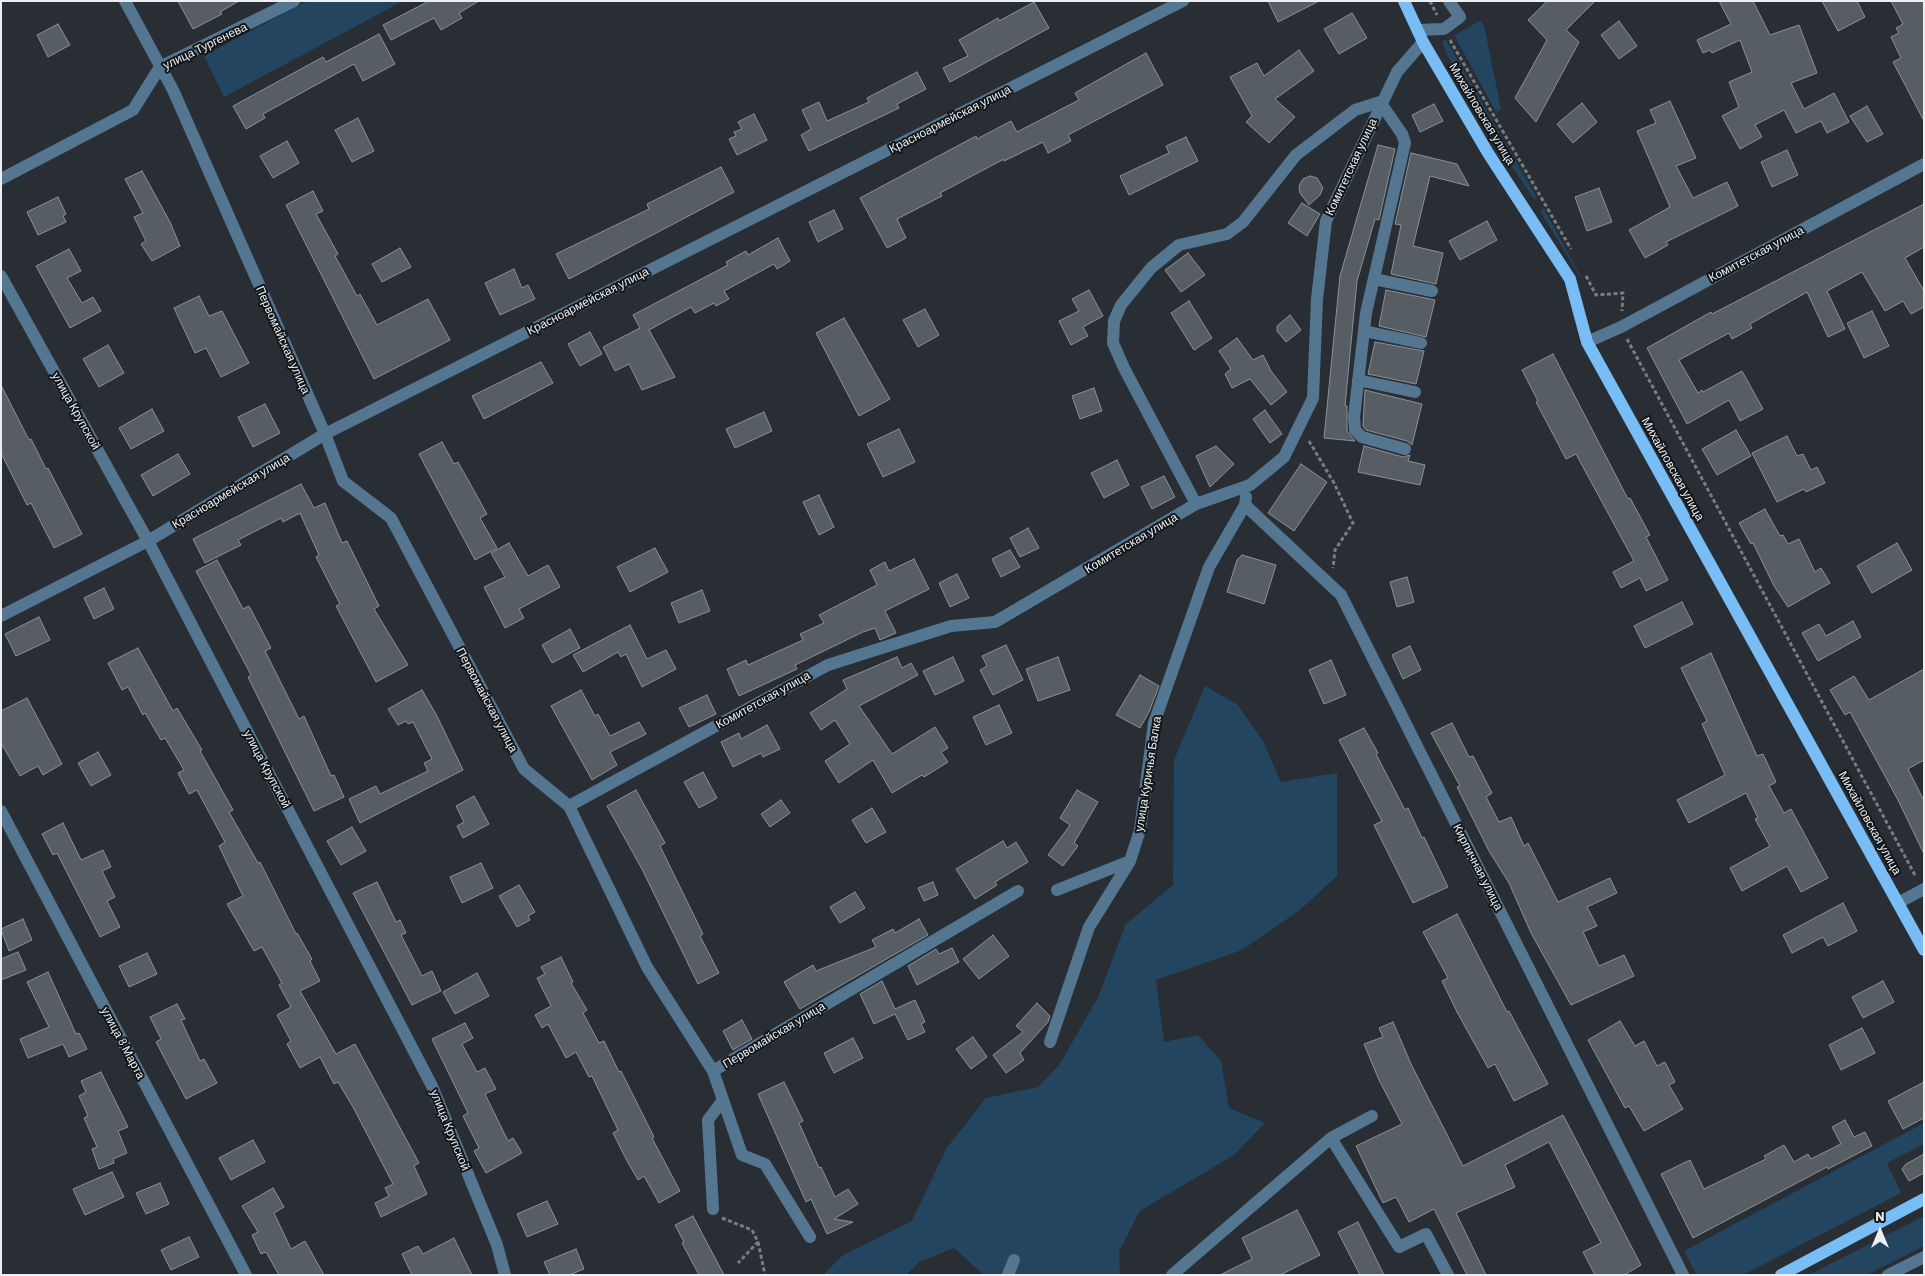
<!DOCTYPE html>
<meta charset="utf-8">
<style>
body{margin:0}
#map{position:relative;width:1925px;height:1276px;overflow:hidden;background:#282e33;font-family:Barlow,sans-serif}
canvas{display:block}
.frame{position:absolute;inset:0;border:2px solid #ebeff2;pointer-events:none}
.north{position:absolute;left:1855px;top:1206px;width:50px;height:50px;-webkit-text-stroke:4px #131618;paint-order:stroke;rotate:0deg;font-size:14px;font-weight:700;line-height:20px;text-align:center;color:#ebeff2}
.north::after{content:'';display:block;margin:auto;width:18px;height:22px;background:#ebeff2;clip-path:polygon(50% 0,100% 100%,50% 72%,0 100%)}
</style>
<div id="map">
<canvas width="1925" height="1276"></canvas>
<div class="frame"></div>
<div class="north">N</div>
</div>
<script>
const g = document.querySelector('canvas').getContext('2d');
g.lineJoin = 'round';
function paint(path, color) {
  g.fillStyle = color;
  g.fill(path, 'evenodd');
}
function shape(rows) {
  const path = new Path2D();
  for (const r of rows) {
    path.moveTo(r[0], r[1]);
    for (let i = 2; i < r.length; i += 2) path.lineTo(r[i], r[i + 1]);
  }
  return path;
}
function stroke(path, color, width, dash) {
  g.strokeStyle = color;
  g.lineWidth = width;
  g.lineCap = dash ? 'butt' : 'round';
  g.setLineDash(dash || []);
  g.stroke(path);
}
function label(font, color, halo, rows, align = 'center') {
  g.font = font + ' Barlow,sans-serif';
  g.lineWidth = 4;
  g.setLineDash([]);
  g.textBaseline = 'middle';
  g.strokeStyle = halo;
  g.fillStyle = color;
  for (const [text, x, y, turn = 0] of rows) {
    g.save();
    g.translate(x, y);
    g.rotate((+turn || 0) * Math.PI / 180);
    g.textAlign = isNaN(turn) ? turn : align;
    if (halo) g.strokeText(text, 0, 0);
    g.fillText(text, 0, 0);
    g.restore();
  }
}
const green = shape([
 [307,1,403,1,224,97,204,56],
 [1480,21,1484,25,1501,109,1496,112,1454,35],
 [1446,40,1537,198,1534,199,1485,128,1447,54,1442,42],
 [1544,209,1586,286,1540,211],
 [1205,686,1238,705,1264,743,1281,782,1337,773,1337,876,1300,910,1242,950,1156,980,1164,1042,1198,1035,1221,1061,1229,1108,1265,1123,1234,1155,1140,1211,1119,1251,1120,1275,984,1275,954,1248,919,1262,906,1275,823,1275,843,1255,912,1221,946,1149,986,1098,1038,1087,1060,1064,1098,997,1126,924,1173,885,1174,760],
 [1924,1123,1924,1144,1887,1163,1901,1193,1743,1275,1697,1275,1684,1251],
 [1924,1216,1924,1246,1867,1275,1809,1275]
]);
const building = shape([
 [178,1,239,1,220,12,222,14,193,29,178,1],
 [429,1,479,1,459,13,462,18,441,30,434,18,391,40,383,25,429,1],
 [1268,1,1319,1,1278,22,1268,1],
 [1547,1,1595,1,1566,30,1579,42,1536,122,1515,98,1547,40,1528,20,1547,1],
 [1719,1,1753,1,1770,35,1799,25,1817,73,1791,83,1804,109,1834,93,1849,122,1827,133,1821,121,1796,133,1784,110,1755,125,1762,137,1740,149,1722,116,1739,107,1729,82,1752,72,1740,40,1712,53,1710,50,1703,53,1697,40,1731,24,1719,1],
 [1822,1,1857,1,1865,17,1838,31,1822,1],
 [1891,1,1924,1,1924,121,1893,62,1901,58,1891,37,1899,33,1896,28,1903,24,1891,1],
 [1034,2,1049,28,950,82,943,68,968,56,959,40,998,18,999,21,1034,2],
 [1352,13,1367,38,1339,54,1324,29,1352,13],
 [1619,21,1637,46,1619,59,1601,35,1619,21],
 [58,24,70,45,48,57,37,35,58,24],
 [379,34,395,64,363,81,354,64,263,114,265,118,246,129,233,106,323,57,326,62,379,34],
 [1299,50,1314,71,1275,99,1295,117,1269,143,1246,122,1252,116,1230,77,1257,63,1264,76,1299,50],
 [1146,53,1163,85,1068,135,1071,141,1048,153,1043,142,1004,161,1004,159,940,193,942,196,897,219,906,238,887,248,860,198,976,136,977,139,1011,121,1017,132,1079,100,1075,93,1146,53],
 [917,72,926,89,897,104,899,108,809,151,801,135,811,129,802,110,819,102,827,121,869,102,867,98,917,72],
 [1670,101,1696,158,1676,166,1693,198,1727,182,1738,206,1666,242,1668,245,1645,258,1629,230,1670,207,1637,131,1656,123,1650,110,1670,101],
 [1582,103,1597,122,1573,143,1557,124,1582,103],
 [1434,104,1443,121,1420,132,1412,115,1434,104],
 [1867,106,1883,134,1867,142,1850,116,1867,106],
 [754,114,767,140,737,155,729,139,736,136,734,132,742,129,738,122,754,114],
 [358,118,374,151,352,162,335,130,358,118],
 [1186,137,1198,161,1129,195,1120,176,1169,153,1166,146,1186,137],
 [287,141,299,163,273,178,260,156,287,141],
 [1378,145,1395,149,1379,220,1375,219,1357,281,1345,406,1347,406,1347,431,1355,441,1324,438,1340,276,1378,145],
 [1787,150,1798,175,1772,187,1761,162,1787,150],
 [1411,153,1457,164,1469,186,1430,176,1413,246,1443,253,1436,284,1391,274,1401,225,1395,224,1411,153],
 [721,167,734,192,569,279,556,254,649,209,647,204,721,167],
 [142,171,170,222,180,246,152,261,141,244,146,241,134,217,143,213,125,179,142,171],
 [1310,176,1317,178,1323,188,1320,195,1309,205,1300,193,1299,186,1303,179,1310,176],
 [1599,188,1612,222,1587,231,1575,197,1599,188],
 [313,191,323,211,316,214,338,254,335,256,357,296,360,294,377,325,428,299,450,340,374,379,286,205,313,191],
 [58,197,66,214,63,216,66,222,38,235,27,212,58,197],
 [1302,203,1320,214,1307,236,1288,223,1302,203],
 [1924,204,1924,247,1905,258,1924,291,1924,307,1911,314,1903,301,1885,311,1862,272,1827,291,1845,329,1828,337,1807,292,1750,324,1752,328,1732,339,1729,333,1679,360,1698,393,1702,390,1703,392,1742,371,1763,409,1740,421,1729,400,1687,424,1647,348,1711,312,1712,314,1924,204],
 [834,210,843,229,818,242,809,222,834,210],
 [1487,221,1497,240,1460,260,1449,241,1487,221],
 [778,238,790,261,777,269,774,264,724,291,729,299,716,306,714,303,695,313,691,307,649,330,675,377,642,390,629,364,615,371,603,347,640,328,633,315,728,265,726,262,746,251,748,255,778,238],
 [400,248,411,267,382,282,372,264,400,248],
 [69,249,81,271,67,278,82,303,93,297,101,311,70,328,36,266,69,249],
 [1188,253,1205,275,1181,292,1165,270,1188,253],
 [514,269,522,288,528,285,535,299,500,315,485,283,514,269],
 [1089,290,1103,316,1083,327,1088,336,1071,345,1059,321,1079,311,1072,299,1089,290],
 [1386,290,1435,300,1426,337,1379,326,1386,290],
 [199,296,209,316,222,311,249,363,221,377,206,348,195,353,174,308,199,296],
 [1189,301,1212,338,1194,350,1171,313,1189,301],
 [925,309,939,335,918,347,903,320,925,309],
 [1872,311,1889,346,1864,358,1847,323,1872,311],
 [1290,315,1301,330,1286,342,1277,331,1277,326,1290,315],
 [844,318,890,399,859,416,816,333,844,318],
 [590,332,602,354,580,366,568,344,590,332],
 [1237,338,1253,360,1263,355,1271,371,1287,392,1271,405,1250,379,1232,388,1225,374,1231,369,1219,351,1237,338],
 [1375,342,1424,351,1416,384,1368,374,1375,342],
 [108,345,124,373,99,387,83,359,108,345],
 [1553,354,1628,499,1630,498,1650,535,1646,537,1668,580,1646,591,1640,578,1621,588,1613,572,1634,561,1576,454,1566,459,1536,402,1538,401,1522,370,1553,354],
 [541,362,553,383,484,419,472,396,541,362],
 [1,385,29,440,31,439,46,469,48,468,82,534,54,548,31,503,27,505,1,453,1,385],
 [1094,388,1102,411,1080,419,1072,396,1094,388],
 [1365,390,1422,404,1412,445,1407,441,1366,430,1363,426,1365,390],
 [265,404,280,433,253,447,238,417,265,404],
 [152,409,164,431,131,449,119,428,152,409],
 [1265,410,1282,434,1270,443,1253,419,1265,410],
 [764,412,772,431,735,448,726,429,764,412],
 [899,429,915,462,883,477,867,444,899,429],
 [1736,430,1751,456,1717,475,1702,449,1736,430],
 [1787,436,1797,456,1803,454,1811,470,1817,467,1825,483,1806,492,1804,489,1777,502,1752,453,1787,436],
 [442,442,454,464,458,462,487,514,480,518,497,548,475,560,419,454,442,442],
 [1216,446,1234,464,1210,487,1196,456,1216,446],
 [1364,446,1403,457,1410,455,1408,461,1425,465,1420,485,1358,472,1364,446],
 [178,454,190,474,153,496,141,475,178,454],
 [1117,460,1129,485,1104,498,1091,473,1117,460],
 [1301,464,1327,482,1294,531,1268,513,1301,464],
 [1164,476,1175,497,1152,509,1141,487,1164,476],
 [301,484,314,508,325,503,342,543,347,541,379,606,374,609,408,665,376,682,336,606,340,604,316,557,319,555,300,513,283,522,281,518,238,540,241,545,205,563,193,539,301,484],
 [819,495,834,527,819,535,803,502,819,495],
 [1765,509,1780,536,1783,535,1788,544,1799,539,1815,572,1821,568,1830,583,1788,607,1774,586,1753,543,1751,544,1739,523,1765,509],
 [1028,528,1039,548,1020,557,1010,538,1028,528],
 [509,543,528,576,548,565,560,587,519,609,524,618,505,628,484,587,505,577,491,553,509,543],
 [1897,543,1912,570,1872,593,1857,566,1897,543],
 [655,548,668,572,630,592,617,567,655,548],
 [1010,550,1020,567,1001,577,992,559,1010,550],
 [1242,555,1276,565,1264,604,1227,592,1237,560,1242,555],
 [914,559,929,589,885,611,896,633,880,640,875,628,863,632,795,665,797,669,739,696,727,669,746,660,748,665,803,640,800,634,824,623,819,615,877,585,870,570,885,562,889,571,914,559],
 [217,560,243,609,249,606,271,648,265,651,299,719,304,716,331,776,334,775,344,797,314,811,248,677,251,675,196,571,217,560],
 [957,574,969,598,950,607,939,583,957,574],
 [1407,577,1414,602,1397,607,1390,582,1407,577],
 [104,588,114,609,94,619,84,598,104,588],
 [702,590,710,611,679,623,671,603,702,590],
 [1682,602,1693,624,1645,648,1634,626,1682,602],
 [39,617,50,640,16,656,5,634,39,617],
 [1853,621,1861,637,1818,661,1802,633,1819,624,1826,636,1853,621],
 [630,625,647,659,666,650,676,669,642,687,626,654,621,657,618,652,583,672,573,655,630,625],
 [570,629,580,648,552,663,542,645,570,629],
 [1006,645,1023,680,993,695,980,670,987,666,982,656,1006,645],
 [1410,646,1421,670,1403,679,1392,655,1410,646],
 [138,648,173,711,177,708,202,750,200,751,233,810,229,812,258,863,260,862,296,934,297,933,312,959,310,961,320,981,300,991,336,1054,355,1044,419,1163,414,1166,427,1194,381,1217,375,1203,389,1196,385,1188,393,1184,353,1107,338,1082,334,1084,320,1057,300,1068,287,1044,291,1041,277,1015,291,1007,279,985,282,983,262,947,254,951,227,904,243,896,219,846,225,842,197,790,189,794,178,773,184,770,165,738,161,740,145,713,143,715,128,687,122,690,108,663,138,648],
 [1711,653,1757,756,1763,754,1776,782,1769,786,1784,813,1791,809,1828,878,1801,892,1787,866,1742,891,1730,868,1770,846,1755,819,1758,818,1746,793,1689,823,1677,800,1725,775,1702,724,1707,721,1681,668,1711,653],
 [897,657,902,668,911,663,918,675,859,706,892,754,935,727,948,748,941,752,948,762,924,777,922,775,892,793,873,760,839,783,825,761,850,744,835,720,821,730,810,713,847,689,843,680,897,657],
 [953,657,964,681,935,695,923,671,953,657],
 [1058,657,1070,690,1038,701,1026,669,1058,657],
 [1331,660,1346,695,1324,704,1309,670,1331,660],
 [1924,669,1924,760,1908,769,1924,801,1924,854,1898,800,1850,712,1845,715,1830,690,1854,676,1869,700,1924,669],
 [1140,675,1159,686,1149,712,1140,728,1116,715,1140,675],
 [422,690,437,716,463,770,360,823,349,799,376,786,380,794,428,771,424,763,432,759,413,722,408,724,406,721,398,725,388,709,422,690],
 [581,690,595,716,598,714,610,736,639,722,646,734,610,752,617,765,592,780,551,706,581,690],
 [707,695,716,714,689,727,679,708,707,695],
 [27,698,62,764,43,775,38,766,20,776,1,743,1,711,27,698],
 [999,705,1012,733,986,745,973,717,999,705],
 [1452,723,1469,757,1473,756,1492,793,1486,797,1499,822,1511,817,1524,846,1528,843,1558,902,1610,878,1617,893,1587,907,1597,926,1583,932,1599,966,1624,955,1634,976,1571,1005,1531,933,1509,883,1489,851,1457,787,1460,786,1431,733,1452,723],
 [767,725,780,749,763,757,761,753,733,767,721,742,739,733,741,739,767,725],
 [1364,728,1378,753,1376,754,1405,810,1408,808,1422,838,1424,837,1448,887,1413,903,1374,825,1382,821,1339,740,1364,728],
 [98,752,111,775,91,786,78,763,98,752],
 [703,772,717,798,699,808,684,782,703,772],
 [636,790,665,843,660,846,703,934,700,936,719,973,698,984,643,871,607,806,636,790],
 [1077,790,1098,802,1074,843,1078,846,1063,866,1048,855,1070,825,1060,818,1077,790],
 [474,796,489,824,463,838,457,826,464,822,456,806,474,796],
 [781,800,790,813,770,827,761,814,781,800],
 [872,808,886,832,866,843,852,820,872,808],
 [63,823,81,860,103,850,111,867,102,871,115,897,107,901,120,927,100,937,57,853,53,855,42,834,63,823],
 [352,827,366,851,341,865,327,841,352,827],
 [1003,841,1007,848,1016,842,1028,862,995,882,997,885,975,899,956,869,1003,841],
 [481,863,493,888,462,903,450,877,481,863],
 [377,882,396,922,400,920,406,933,401,935,422,976,432,971,441,991,412,1005,353,893,377,882],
 [933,882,938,895,924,901,918,888,933,882],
 [519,885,535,912,528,916,530,920,517,927,499,896,519,885],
 [855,892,865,908,840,923,830,907,855,892],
 [1843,903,1857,931,1828,946,1823,937,1792,953,1783,935,1843,903],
 [1457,914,1507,1012,1509,1011,1548,1084,1514,1101,1495,1064,1488,1068,1457,1012,1442,981,1448,978,1423,932,1457,914],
 [23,919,32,940,9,951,1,929,23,919],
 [919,919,928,935,800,1009,784,982,813,965,816,971,876,947,872,940,893,929,895,933,919,919],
 [993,935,1009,956,979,979,963,959,993,935],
 [952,948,959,962,917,985,908,966,936,949,939,954,952,948],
 [18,952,26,970,1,980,1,959,18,952],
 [147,953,157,974,129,987,119,966,147,953],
 [561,957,573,982,571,983,587,1010,583,1013,599,1043,604,1041,619,1072,621,1071,654,1137,652,1138,680,1191,659,1203,644,1176,638,1180,626,1159,613,1133,618,1130,592,1076,589,1077,576,1052,566,1058,548,1024,542,1028,535,1015,551,1006,537,978,545,974,541,967,561,957],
 [48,972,76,1034,79,1033,87,1049,69,1057,63,1044,28,1058,20,1039,49,1027,27,982,48,972],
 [477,973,489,996,455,1014,443,992,477,973],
 [882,981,895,1009,915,1000,925,1022,921,1024,925,1032,908,1040,895,1014,874,1024,860,994,882,981],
 [1883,981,1894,1002,1863,1018,1852,997,1883,981],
 [1037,1003,1050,1016,1048,1022,1020,1053,1024,1060,1006,1073,993,1055,1023,1032,1016,1026,1037,1003],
 [177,1004,185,1019,181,1020,200,1061,204,1059,217,1083,186,1099,156,1042,161,1039,150,1017,177,1004],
 [742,1020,752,1039,733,1050,723,1031,742,1020],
 [1620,1021,1635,1046,1644,1041,1657,1066,1665,1062,1675,1082,1669,1085,1683,1109,1644,1131,1629,1106,1625,1108,1588,1040,1620,1021],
 [1393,1022,1411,1064,1463,1166,1563,1115,1641,1265,1624,1275,1595,1275,1583,1252,1601,1243,1549,1142,1505,1165,1515,1187,1456,1213,1486,1275,1467,1275,1434,1209,1409,1222,1396,1197,1383,1203,1356,1146,1402,1124,1379,1080,1364,1044,1383,1037,1379,1028,1393,1022],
 [465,1023,473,1038,462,1044,477,1072,485,1068,496,1089,485,1094,508,1141,513,1138,522,1153,486,1173,474,1151,479,1148,463,1116,468,1113,432,1039,465,1023],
 [1862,1028,1875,1053,1841,1070,1829,1045,1862,1028],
 [973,1037,987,1057,971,1069,956,1049,973,1037],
 [853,1038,863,1058,834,1073,824,1053,853,1038],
 [101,1072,128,1127,118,1131,127,1153,113,1159,114,1163,99,1169,92,1149,97,1147,84,1118,88,1116,79,1096,86,1092,81,1081,101,1072],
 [784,1082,803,1121,799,1123,819,1168,821,1167,835,1197,848,1189,858,1204,834,1219,853,1222,827,1234,811,1199,806,1202,758,1094,784,1082],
 [1924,1082,1924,1118,1903,1129,1888,1101,1924,1082],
 [1845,1120,1854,1137,1865,1132,1872,1146,1828,1169,1827,1167,1693,1238,1661,1174,1690,1160,1704,1189,1766,1159,1764,1156,1784,1145,1794,1162,1808,1154,1811,1159,1841,1144,1832,1127,1845,1120],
 [253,1140,265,1162,231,1180,219,1158,253,1140],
 [1924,1154,1924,1173,1909,1181,1902,1169,1906,1164,1924,1154],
 [112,1172,124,1197,85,1215,73,1189,112,1172],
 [160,1183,169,1204,146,1214,136,1193,160,1183],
 [273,1188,284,1207,274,1213,291,1249,305,1241,324,1275,279,1275,266,1252,261,1254,252,1235,258,1232,242,1206,273,1188],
 [547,1201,558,1224,527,1237,517,1214,547,1201],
 [1297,1210,1320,1255,1280,1275,1220,1275,1252,1259,1242,1238,1297,1210],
 [693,1216,704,1237,724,1275,699,1275,682,1243,684,1242,675,1225,693,1216],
 [1358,1222,1384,1275,1360,1275,1338,1232,1358,1222],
 [189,1237,199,1257,171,1270,161,1250,189,1237],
 [454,1238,472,1275,412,1275,402,1254,418,1246,423,1254,454,1238],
 [576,1249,584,1269,569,1275,550,1275,544,1262,576,1249]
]);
const path = shape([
 [1430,1,1437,15],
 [1450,40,1571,249],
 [1586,276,1596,295,1623,293,1622,311],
 [1627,339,1916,877],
 [1309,441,1334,483,1353,523,1335,550,1333,568],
 [722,1218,752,1230,758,1242,738,1263],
 [758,1242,765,1275]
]);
const minor = shape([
 [125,1,173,90,325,434,343,481,391,518,524,769,569,806,647,967,713,1071,742,1155,765,1164,810,1237],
 [1418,30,1444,29,1460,17,1449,1],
 [1,179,133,110,160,67,294,1],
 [1,276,148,541,432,1086,497,1245,505,1275],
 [1374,279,1432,291],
 [1364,331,1421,343],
 [1587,342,1621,327,1924,164],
 [1358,380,1415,392],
 [1196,504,1124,368,1113,343,1114,321,1121,305,1151,268,1179,245,1227,234,1243,222,1296,155,1355,110,1380,102,1402,134,1405,143,1366,313,1354,417,1355,430,1362,437,1405,449],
 [1245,505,1341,595,1683,1275],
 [1,616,148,541,325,434,1183,1],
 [569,806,828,665,951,626,995,622,1196,504,1250,485,1284,457,1313,398,1317,299,1326,221,1397,72,1423,42],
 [1,811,246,1275],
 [1057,890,1130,861],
 [1898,903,1924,889],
 [1050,1042,1089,927,1130,861,1140,830,1154,723,1209,567,1245,505,1246,497],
 [713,1071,1018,891],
 [1331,1138,1372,1116],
 [713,1209,708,1120,723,1100],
 [1008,1275,1014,1260],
 [1172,1275,1331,1138,1399,1247,1426,1234,1448,1275],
 [1888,1275,1924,1257]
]);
const major = shape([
 [1404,1,1423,42,1488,153,1570,279,1587,342,1924,950],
 [1781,1275,1924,1199]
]);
const streetNames = [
 ["улица Тургенева",205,46,-26],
 ["Михайловская улица",1482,114,59],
 ["Красноармейская улица",950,119,-27],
 ["Комитетская улица",1351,167,-65],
 ["Комитетская улица",1756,254,-28],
 ["Красноармейская улица",588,301,-27],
 ["Первомайская улица",283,340,66],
 ["улица Крупской",76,411,61],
 ["Михайловская улица",1673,469,61],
 ["Красноармейская улица",231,491,-31],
 ["Комитетская улица",1131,543,-31],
 ["Первомайская улица",487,700,62],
 ["Комитетская улица",763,700,-29],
 ["улица Крупской",267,769,62],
 ["улица Куричья Балка",1148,774,-81],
 ["Михайловская улица",1870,823,61],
 ["Кирпичная улица",1478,867,63],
 ["Первомайская улица",774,1035,-31],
 ["улица 8 Марта",123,1043,62],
 ["улица Крупской",450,1130,68]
];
paint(green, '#234560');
paint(building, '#565d63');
stroke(building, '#8a9198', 1);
stroke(path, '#787d81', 3, [4, 2.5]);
stroke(minor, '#557691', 12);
stroke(major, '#78bdf5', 12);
label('12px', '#ebeff2', '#131618', streetNames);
</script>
